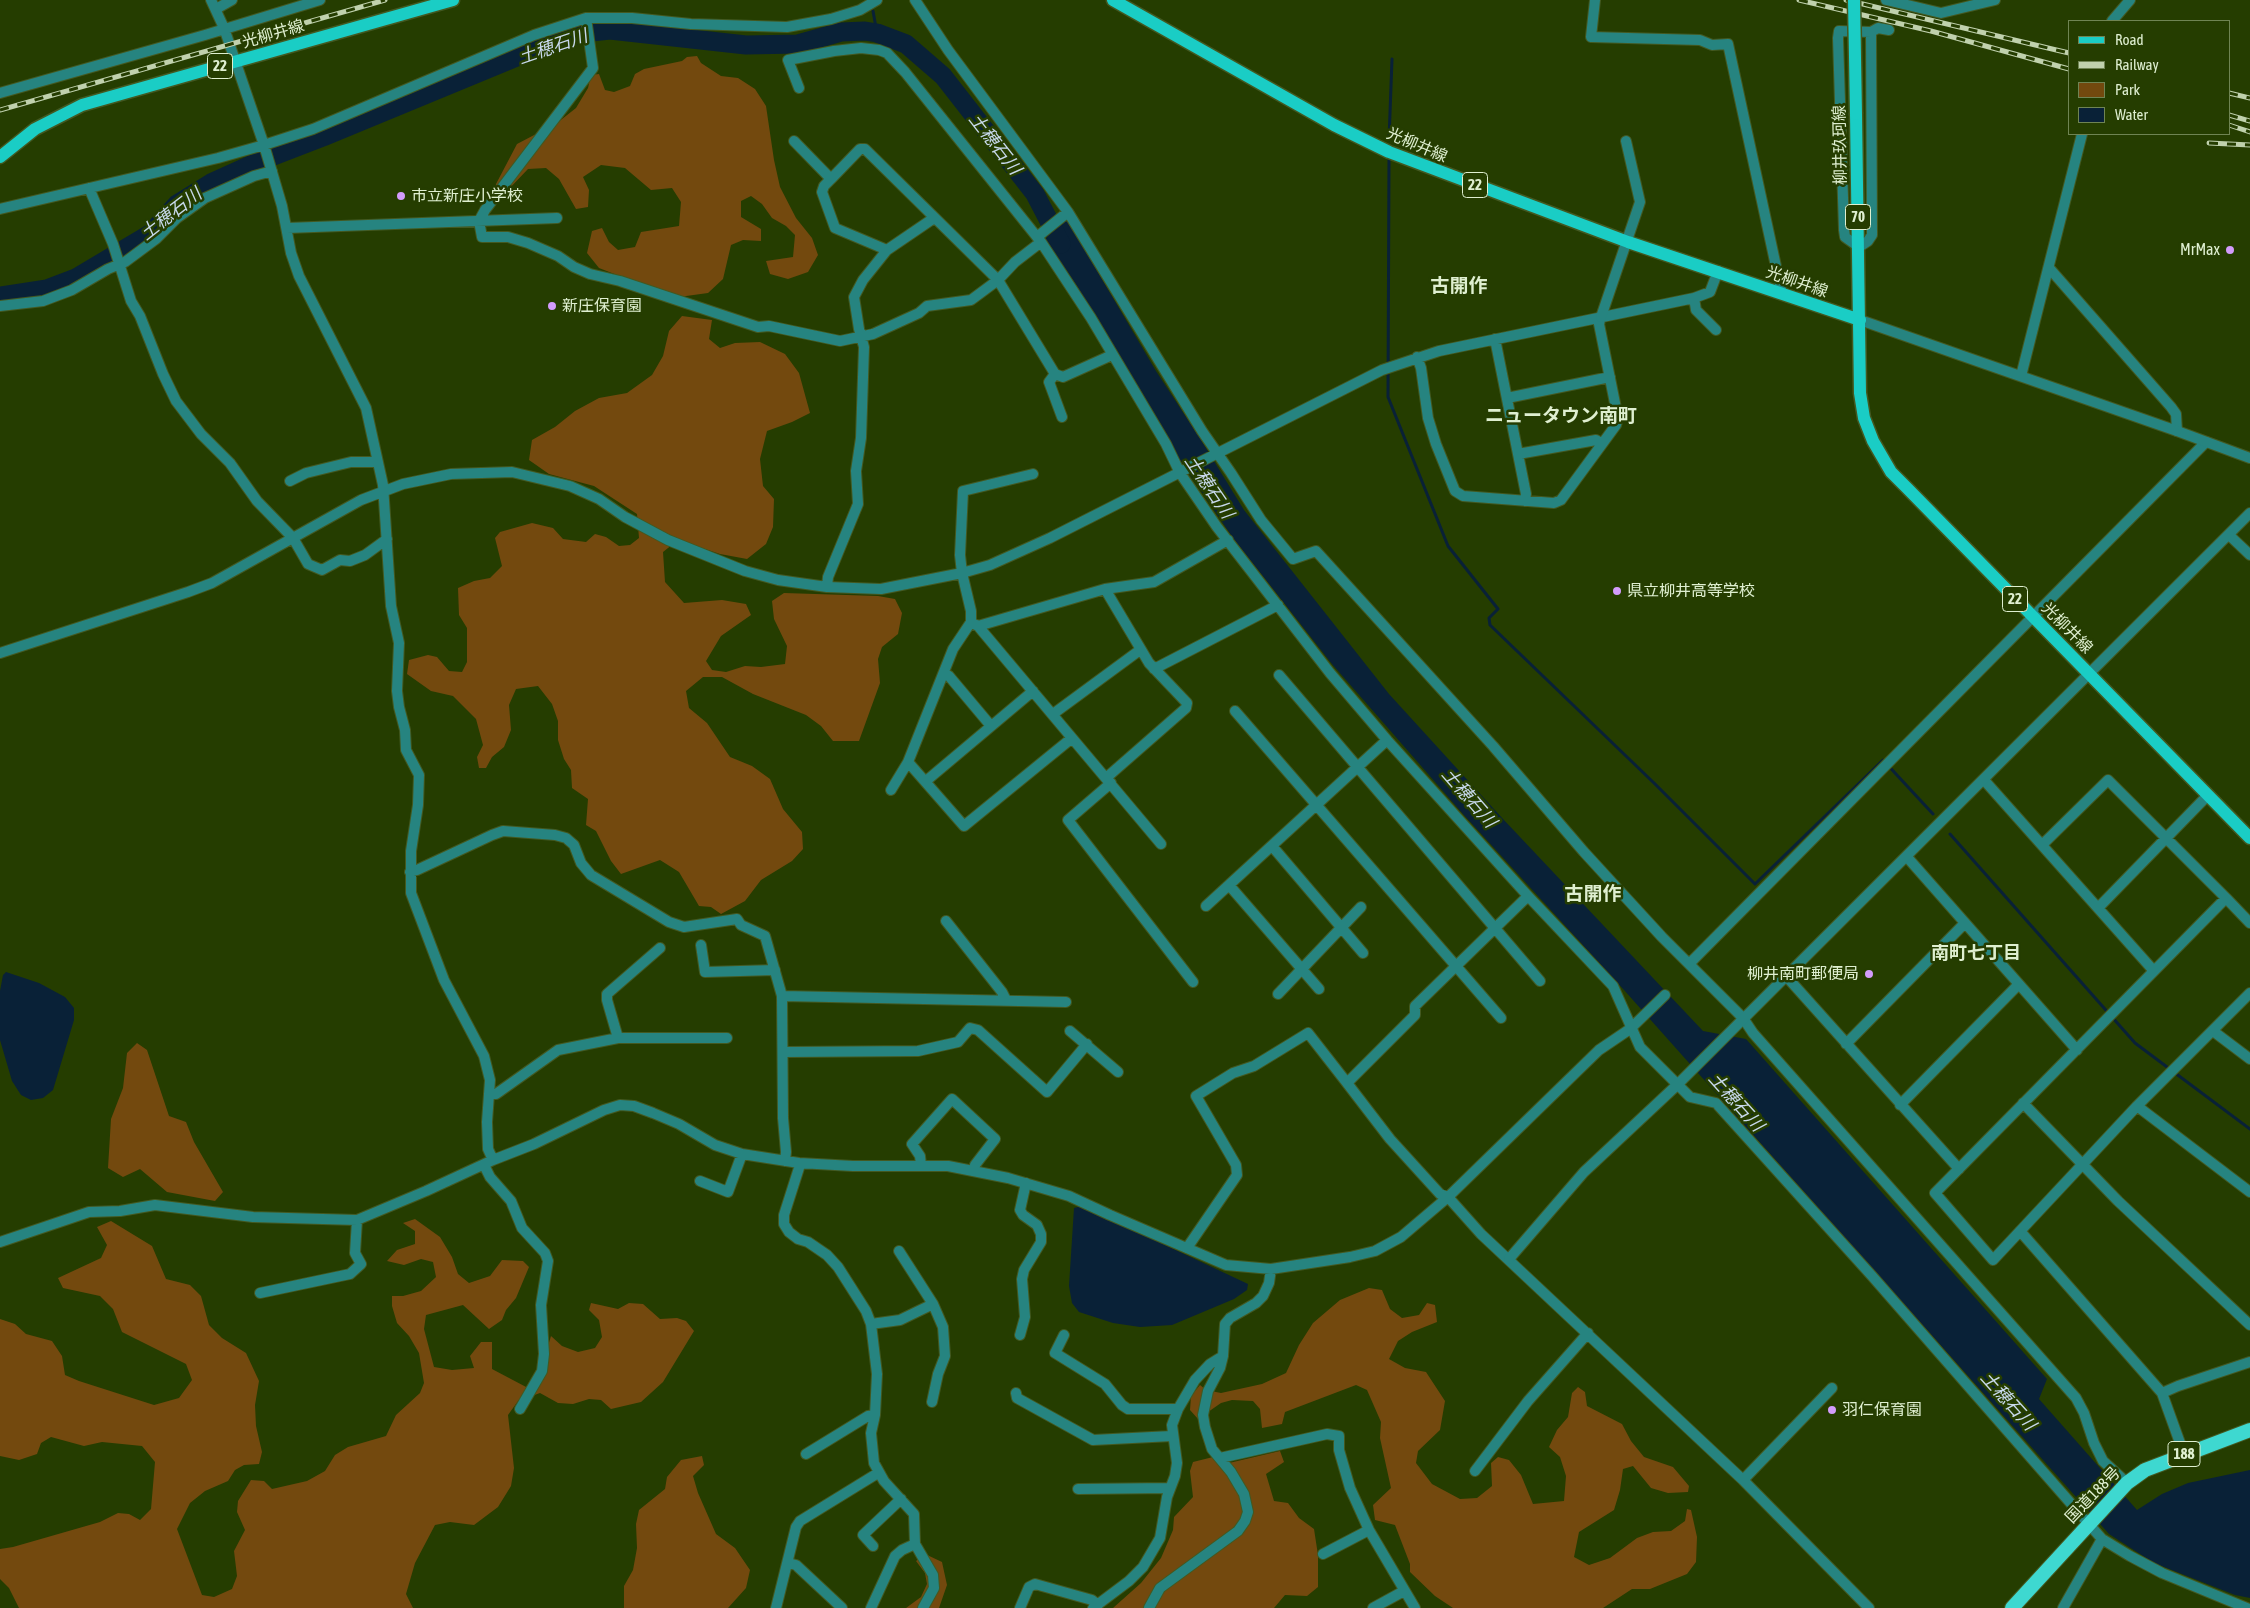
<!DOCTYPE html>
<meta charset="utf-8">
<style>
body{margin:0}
#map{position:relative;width:2250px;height:1608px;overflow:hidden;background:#253d00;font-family:"Asap Condensed",sans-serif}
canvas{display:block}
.legend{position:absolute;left:2068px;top:20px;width:162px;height:115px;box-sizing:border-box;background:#253d00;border:1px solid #6f8453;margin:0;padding:6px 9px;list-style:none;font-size:15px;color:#dfefd0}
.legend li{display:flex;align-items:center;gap:10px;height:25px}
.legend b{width:25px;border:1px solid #6f8453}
</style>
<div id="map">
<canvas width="2250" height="1608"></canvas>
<ul class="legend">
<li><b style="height:6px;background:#1acdc5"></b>Road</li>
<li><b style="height:6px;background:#c0d1ad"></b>Railway</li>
<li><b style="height:14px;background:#73490e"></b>Park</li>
<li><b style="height:14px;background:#092137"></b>Water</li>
</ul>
</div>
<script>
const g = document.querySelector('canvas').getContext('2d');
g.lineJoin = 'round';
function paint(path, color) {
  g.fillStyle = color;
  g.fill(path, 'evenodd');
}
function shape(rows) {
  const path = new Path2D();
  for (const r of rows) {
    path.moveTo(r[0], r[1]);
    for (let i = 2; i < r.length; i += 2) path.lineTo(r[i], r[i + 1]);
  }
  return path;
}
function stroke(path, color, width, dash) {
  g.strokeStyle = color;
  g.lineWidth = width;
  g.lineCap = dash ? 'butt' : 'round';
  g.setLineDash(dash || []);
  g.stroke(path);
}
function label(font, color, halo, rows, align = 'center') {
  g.font = font + ' "Asap Condensed","Noto Sans JP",sans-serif';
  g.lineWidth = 5;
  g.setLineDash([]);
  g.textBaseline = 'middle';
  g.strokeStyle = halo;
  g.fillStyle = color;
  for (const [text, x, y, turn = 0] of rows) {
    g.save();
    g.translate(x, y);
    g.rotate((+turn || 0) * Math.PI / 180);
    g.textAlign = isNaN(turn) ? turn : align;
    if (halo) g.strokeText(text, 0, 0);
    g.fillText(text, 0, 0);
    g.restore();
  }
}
const green = shape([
 [697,56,701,63,721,76,738,78,755,89,766,106,774,160,780,187,796,218,812,238,818,255,808,272,788,279,770,274,766,261,793,257,795,235,786,226,772,218,762,204,751,196,741,201,741,217,761,229,761,241,743,240,731,245,723,279,708,293,679,297,645,286,599,268,587,253,592,231,602,228,609,242,618,250,635,247,641,232,679,226,681,202,672,188,651,190,625,168,601,165,583,177,589,190,588,207,576,209,559,179,546,168,528,169,507,191,495,192,496,184,517,144,557,123,576,108,588,88,591,75,599,74,605,90,614,92,630,86,635,74,644,69,682,61,687,57],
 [682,316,712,320,709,339,720,348,735,343,760,342,785,354,799,373,810,413,792,422,767,431,760,459,763,486,774,499,773,527,766,544,747,559,720,554,678,540,663,552,665,582,684,603,722,600,746,604,751,615,721,636,706,661,712,670,726,672,745,666,761,667,785,664,787,646,774,619,772,601,784,593,878,596,895,599,902,613,898,634,882,647,878,659,880,683,859,741,833,741,821,726,806,715,753,694,722,677,703,677,686,691,689,708,707,723,730,757,752,766,770,779,783,809,802,832,803,849,792,861,761,880,745,901,721,914,711,907,699,906,679,872,660,860,621,874,611,861,596,831,586,825,588,799,572,788,571,770,564,759,558,740,558,721,552,704,538,686,516,689,509,705,511,730,504,747,492,757,486,768,479,768,477,757,483,745,476,719,453,696,431,691,407,674,409,660,428,655,437,657,449,671,462,672,467,662,467,628,459,615,458,588,474,581,490,578,502,566,495,538,500,532,532,523,553,528,563,539,586,542,595,534,606,537,619,546,630,545,639,538,637,514,594,486,549,474,529,460,532,440,555,427,575,411,599,398,627,393,652,375,663,356,669,331],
 [137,1043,147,1050,169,1116,186,1122,194,1142,223,1192,215,1201,167,1192,140,1169,123,1177,108,1168,111,1119,123,1088,127,1053],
 [415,1219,440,1237,452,1257,458,1274,469,1283,490,1276,502,1260,523,1261,529,1267,516,1298,506,1310,502,1320,489,1329,463,1305,426,1315,424,1329,434,1367,452,1370,474,1368,470,1356,481,1342,492,1342,492,1369,528,1388,540,1384,548,1361,548,1346,551,1336,562,1346,578,1352,595,1348,602,1337,599,1320,589,1310,591,1303,618,1309,629,1303,643,1304,660,1319,677,1318,686,1321,694,1331,663,1382,641,1402,611,1409,601,1400,589,1399,573,1404,558,1403,540,1393,518,1401,508,1415,514,1468,511,1486,498,1507,474,1525,450,1522,435,1525,415,1563,406,1594,413,1608,19,1608,9,1588,0,1579,0,1549,13,1547,100,1522,118,1513,129,1514,140,1520,151,1509,155,1462,142,1446,102,1442,84,1446,51,1437,41,1443,37,1454,19,1460,0,1456,0,1319,15,1324,26,1334,52,1341,62,1356,65,1375,79,1381,154,1405,179,1398,192,1380,186,1364,122,1332,113,1309,100,1296,63,1288,58,1278,101,1258,107,1245,97,1227,111,1221,152,1246,166,1279,190,1285,201,1296,209,1325,222,1338,246,1353,259,1381,255,1405,256,1426,262,1452,259,1464,244,1465,235,1470,228,1481,205,1491,190,1503,177,1529,202,1595,214,1597,232,1589,237,1576,234,1551,245,1530,237,1512,238,1501,251,1480,264,1481,272,1489,307,1481,325,1471,335,1455,348,1447,386,1436,396,1415,420,1393,424,1383,419,1353,409,1336,397,1323,392,1306,392,1296,403,1296,421,1291,436,1277,433,1262,421,1259,404,1265,387,1261,397,1250,415,1244,415,1231,403,1223],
 [1369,1288,1382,1290,1390,1309,1402,1318,1419,1315,1427,1303,1435,1305,1437,1322,1412,1332,1398,1341,1389,1359,1405,1368,1426,1372,1445,1401,1440,1430,1418,1451,1416,1463,1432,1484,1460,1499,1477,1498,1492,1486,1491,1463,1498,1457,1509,1460,1521,1475,1533,1504,1564,1501,1566,1476,1560,1457,1549,1447,1557,1430,1568,1417,1572,1393,1578,1387,1585,1392,1587,1406,1622,1424,1631,1441,1644,1457,1673,1467,1689,1486,1688,1492,1668,1493,1651,1488,1633,1466,1623,1469,1620,1490,1614,1510,1579,1532,1574,1557,1589,1565,1610,1558,1637,1538,1653,1532,1671,1531,1685,1521,1687,1509,1691,1510,1697,1537,1696,1562,1687,1574,1650,1589,1632,1589,1603,1608,1453,1608,1435,1596,1410,1572,1410,1564,1395,1525,1375,1520,1373,1505,1391,1488,1380,1438,1381,1422,1367,1390,1356,1385,1285,1412,1282,1424,1262,1428,1260,1409,1253,1401,1232,1400,1221,1403,1198,1419,1190,1410,1191,1396,1200,1385,1206,1390,1221,1393,1262,1384,1286,1373,1299,1345,1313,1323,1340,1300],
 [1280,1451,1284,1462,1266,1474,1274,1501,1288,1503,1299,1518,1314,1529,1318,1555,1318,1587,1307,1596,1285,1595,1274,1608,1113,1608,1141,1583,1161,1558,1173,1530,1174,1517,1193,1497,1190,1471,1193,1462,1213,1457,1229,1463],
 [702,1456,704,1465,693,1476,698,1493,716,1534,735,1548,750,1570,746,1588,728,1608,624,1608,624,1586,633,1570,637,1548,636,1524,639,1510,665,1489,667,1477,681,1460],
 [925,1554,942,1562,947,1585,939,1608,906,1608,921,1597,927,1584,925,1573,916,1561]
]);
const water = shape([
 [1067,220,1156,371,1201,440,1244,510,1389,694,1503,819,1703,1031,1746,1039,2047,1379,2039,1399,2137,1510,2162,1494,2188,1483,2250,1470,2250,1598,2235,1595,2154,1563,2109,1534,1624,990,1463,814,1332,664,1233,538,1178,457,1077,286,1045,239],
 [6,972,39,983,65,997,74,1008,74,1020,53,1090,43,1098,31,1100,21,1095,12,1081,0,1040,0,991,3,975],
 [1082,1206,1248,1284,1247,1290,1234,1299,1172,1325,1140,1327,1113,1323,1079,1312,1072,1303,1069,1286,1074,1208]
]);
const stream = shape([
 [873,11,877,33],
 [1389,140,1392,59],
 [1389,159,1388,397,1448,546,1498,609,1489,618,1490,625,1654,783,1755,884,1883,760,1933,814],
 [1950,834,2135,1043,2250,1129]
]);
const river = shape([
 [0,296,47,289,76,278,150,234,177,204,211,183,253,164,323,137,524,54,582,33,610,30,746,45,798,44,841,32,865,31,877,33,906,44,943,76,1035,194,1061,244]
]);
const minor = shape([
 [211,0,224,28,264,145,282,206,291,253,299,276,366,408,383,485,391,606,399,643,397,691,399,707,405,730,406,750,419,775,418,805,411,851,411,893,444,980,484,1056,490,1080,487,1122,488,1149,493,1160],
 [915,0,948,50,1068,212,1202,431,1231,473,1261,520,1293,559,1316,551,1493,746,1584,852,1662,937,1743,1018,1753,1033,2076,1398,2084,1413,2094,1443,2103,1461,2127,1483],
 [1595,0,1591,37,1700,40,1712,45,1728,44,1782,294],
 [1886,0,1941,13,1995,0],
 [216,9,232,0],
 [586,18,593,68,485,210,479,221,482,237,508,237,528,243,558,256,574,267,590,274,620,281,758,327,769,326,840,341,873,334,919,313,927,306,971,300,998,280,1015,262,1041,242],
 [1871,32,1839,31,1838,38,1844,230,1845,237,1859,247,1868,241,1872,235,1871,32,1878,28,1889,30],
 [799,88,788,60,834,51,861,48,879,50,887,53,905,72,1041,242,1091,318,1166,444,1180,473,1217,527,1330,673,1387,740,1528,896,1613,986,1640,1047,1690,1097,1716,1103,1872,1276,2102,1539,2130,1556,2162,1573,2247,1608],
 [0,93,205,35,320,0],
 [794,141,831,179,824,186,822,192,835,228,887,250],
 [831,179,860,149,865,149,998,280,1055,374,1063,377,1112,355],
 [89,188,113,244,131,301,140,316,163,374,176,401,201,434,230,463,257,501,293,538,308,564,322,570,340,560,350,561,365,555,387,539],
 [0,209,218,158,264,145,313,129,534,35,586,18,632,18,691,24,787,27,831,19,860,10,877,0],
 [287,228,557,218],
 [1037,237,1068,212],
 [2050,269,2171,407,2176,414,2177,431],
 [1694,298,1696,310,1716,330],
 [0,306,43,301,72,290,108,269,125,262,156,239,177,218,205,198,254,176,272,171],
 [1495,339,1526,494,1525,501],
 [1417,357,1421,368,1428,418,1436,444,1455,491,1463,496,1554,503,1561,500,1616,425,1618,418,1599,324,1601,317],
 [1055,374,1049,382,1062,417],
 [1507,398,1610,377],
 [1518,454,1596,440,1602,444],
 [290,481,306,473,351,462,378,462],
 [827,587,828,577,858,504,856,471,861,438,864,347,859,329,854,297,863,280,887,250,934,218],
 [1105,589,1154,582,1228,540],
 [974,624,978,626,1161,844],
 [978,626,1105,589,1149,663,1187,703,1186,708,1106,778],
 [0,653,188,592,212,583,361,500,403,484,451,474,512,472,570,486,599,499,625,517,668,540,745,571,778,580,827,587,881,589,962,573,990,565,1050,538,1382,370,1439,351,1694,298,1710,292,1718,271],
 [1154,669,1278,605],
 [944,673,949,676,991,726],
 [1279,675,1540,981],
 [1235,711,1501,1018],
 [1053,714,1140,650],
 [908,762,964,826,1072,738],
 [1984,780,2153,970],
 [926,781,1033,691],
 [1111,783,1068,820,1193,982],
 [891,790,908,762,953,649,971,622,971,611,962,573,960,555,963,491,1033,474],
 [2043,844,2108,780,2226,898,1935,1193,1993,1260,2137,1106,2250,993],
 [1272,846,1363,953],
 [1907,857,2077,1050],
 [410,872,417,870,492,835,503,831,555,835,566,838,574,845,581,863,591,875,669,922,684,927,737,919,741,925,765,936,782,996,783,1118,786,1152,785,1161],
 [1229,885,1319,989],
 [1528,896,1415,1006,1415,1015,1347,1083,1390,1139,1440,1194,1448,1197,1481,1234,1743,1480,1869,1608],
 [2226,898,2250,923],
 [1206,906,1387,740],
 [2098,908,2208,795],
 [946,921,1002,992,1006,1000],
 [701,945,705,972,775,970],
 [1689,964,2206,442],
 [1786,976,1959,1169],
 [1278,994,1361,907],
 [782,996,1066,1002],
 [1070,1031,1118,1072],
 [2213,1031,2250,1059],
 [618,1038,607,1000,607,994,660,948],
 [1846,1044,1964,924],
 [783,1052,918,1051,958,1042,970,1028,978,1030,1047,1092,1087,1044],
 [489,1094,496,1094,558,1050,618,1038,727,1038],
 [2023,1103,2118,1201,2250,1325],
 [1900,1105,2018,985],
 [2137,1106,2250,1192],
 [799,1163,799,1168,784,1215,784,1224,789,1232,798,1239,808,1242,827,1255,838,1267,866,1311,871,1324,877,1374,875,1415,871,1433,874,1463,884,1481,914,1514,915,1544,933,1575,934,1588,923,1608],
 [484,1165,490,1177,511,1201,522,1228,545,1253,548,1261,541,1305,544,1354,542,1371,520,1409],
 [921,1165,920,1156,912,1144,952,1099,995,1139,975,1165,974,1171],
 [700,1181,728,1192,742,1154],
 [2020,1231,2162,1393,2184,1454],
 [0,1242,89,1212,120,1211,155,1205,253,1217,357,1220,426,1191,493,1160,534,1144,604,1110,620,1105,634,1106,653,1113,679,1124,715,1145,742,1154,799,1163,853,1166,948,1166,1008,1178,1069,1196,1110,1215,1226,1265,1271,1269,1350,1257,1375,1251,1401,1237,1448,1197,1599,1050,1630,1029,1665,995],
 [1187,1248,1237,1175,1236,1165,1196,1096,1233,1073,1254,1066,1308,1033,1347,1083],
 [260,1293,350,1274,361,1264,355,1253,357,1220],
 [871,1324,900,1320,933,1304,899,1251],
 [1020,1335,1025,1317,1022,1279,1024,1270,1041,1242,1041,1234,1037,1225,1023,1215,1020,1210,1026,1183],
 [1064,1335,1055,1353,1105,1384,1122,1405,1128,1409,1178,1409],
 [1016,1393,1017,1398,1093,1440,1172,1436],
 [2162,1393,2178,1386,2250,1362],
 [932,1402,938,1374,945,1356,943,1327,933,1304],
 [806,1454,868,1416,875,1415],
 [1220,1458,1327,1434,1339,1436,1339,1450,1350,1488,1369,1530,1415,1608],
 [1475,1471,1528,1401,1588,1333],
 [1743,1480,1832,1388],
 [1078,1489,1170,1488],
 [873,1546,863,1535,901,1499],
 [1323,1554,1369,1530],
 [788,1563,796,1565,842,1608],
 [776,1608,796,1527,800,1521,878,1473],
 [871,1608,895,1556,902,1550,915,1544],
 [1020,1608,1029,1587,1035,1584,1092,1600,1098,1605],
 [1093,1608,1129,1581,1143,1567,1160,1538,1167,1497,1175,1476,1177,1463,1172,1425,1178,1409,1195,1380,1210,1364,1223,1356],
 [1149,1608,1160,1588,1238,1531,1245,1521,1248,1512,1244,1494,1231,1472,1212,1449,1205,1427,1203,1415,1208,1391,1220,1368,1223,1356,1225,1324,1230,1318,1256,1303,1263,1296,1269,1283,1271,1269],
 [1373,1608,1404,1591],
 [2063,1608,2102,1539]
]);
const tertiary = shape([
 [2112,21,2130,0],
 [1601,317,1640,202,1626,141],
 [1860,320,2177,431,2250,458],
 [2021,376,2082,134],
 [2229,535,2250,555],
 [1509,1259,1584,1172,1677,1085,2250,513]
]);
const primary = shape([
 [1113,0,1334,125,1389,152,1628,242,1860,320],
 [1856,114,1860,393,1864,418,1873,441,1891,472,1908,489,2250,838],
 [0,157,35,129,82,105,453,0]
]);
const trunk = shape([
 [2012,1608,2127,1483,2145,1470,2250,1430]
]);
const rail = shape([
 [1799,0,1931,31,2069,69],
 [1846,0,2069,53],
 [2229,93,2250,98],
 [0,110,385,0],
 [2229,115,2250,121],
 [2229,125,2250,132],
 [2209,143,2250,145]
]);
const primaryBridge = shape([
 [1854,0,1856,114]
]);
const markers = [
 [401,196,5,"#d39cfc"],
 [2230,250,5,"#d39cfc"],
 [552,306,5,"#d39cfc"],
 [1617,591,5,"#d39cfc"],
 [1869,974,5,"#d39cfc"],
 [1832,1410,5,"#d39cfc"]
];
const shields = [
 [220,66,25],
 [1475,185,25],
 [1858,217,25],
 [2015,599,25],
 [2184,1454,32]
];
const shieldNames = [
 ["22",220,66],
 ["22",1475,185],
 ["70",1858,217],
 ["22",2015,599],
 ["188",2184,1454]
];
const streetNames = [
 ["光柳井線",273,34,-16],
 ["光柳井線",1417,145,23],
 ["柳井玖珂線",1840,145,-91],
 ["光柳井線",1797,282,19],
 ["光柳井線",2067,628,45],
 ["国道188号",2093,1495,-46]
];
const poiNames = [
 ["市立新庄小学校",411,196],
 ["MrMax",2220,250,"right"],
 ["新庄保育園",562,306],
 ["県立柳井高等学校",1627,591],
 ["柳井南町郵便局",1859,974,"right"],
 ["羽仁保育園",1842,1410]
];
const waterNames = [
 ["土穂石川",553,47,-19],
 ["土穂石川",995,144,52],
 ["土穂石川",171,214,-38],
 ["土穂石川",1209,487,56],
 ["土穂石川",1469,798,49],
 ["土穂石川",1736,1102,48],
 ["土穂石川",2008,1401,48]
];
const neighbourhoodNames = [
 ["南町七丁目",1976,953]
];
const quarterNames = [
 ["古開作",1459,286],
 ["ニュータウン南町",1561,416],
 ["古開作",1593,894]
];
paint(green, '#73490e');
paint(water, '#092137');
stroke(stream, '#092137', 3);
stroke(river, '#092137', 19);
stroke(minor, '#435921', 12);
stroke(tertiary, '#435921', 12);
stroke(primary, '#435921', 15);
stroke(trunk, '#435921', 16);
stroke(minor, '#268480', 10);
stroke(tertiary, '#268480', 10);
stroke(primary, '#1acdc5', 12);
stroke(trunk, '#3ed8d0', 14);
stroke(rail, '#c0d1ad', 5);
stroke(rail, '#253d00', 3, [9]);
stroke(primaryBridge, '#435921', 15, []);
stroke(primaryBridge, '#1acdc5', 12);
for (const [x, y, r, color] of markers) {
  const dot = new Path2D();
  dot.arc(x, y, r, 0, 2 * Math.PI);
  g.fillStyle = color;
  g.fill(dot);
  stroke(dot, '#253d00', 2);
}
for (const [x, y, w] of shields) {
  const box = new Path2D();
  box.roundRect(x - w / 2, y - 12.5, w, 25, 4);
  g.fillStyle = '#253d00';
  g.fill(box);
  stroke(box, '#dfefd0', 1);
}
label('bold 15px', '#dfefd0', null, shieldNames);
label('16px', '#dfefd0', '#253d00', streetNames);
label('16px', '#dfefd0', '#253d00', poiNames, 'left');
label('italic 18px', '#c8d9ec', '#253d00', waterNames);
label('bold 18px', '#dfefd0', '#253d00', neighbourhoodNames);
label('bold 19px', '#dfefd0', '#253d00', quarterNames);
</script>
